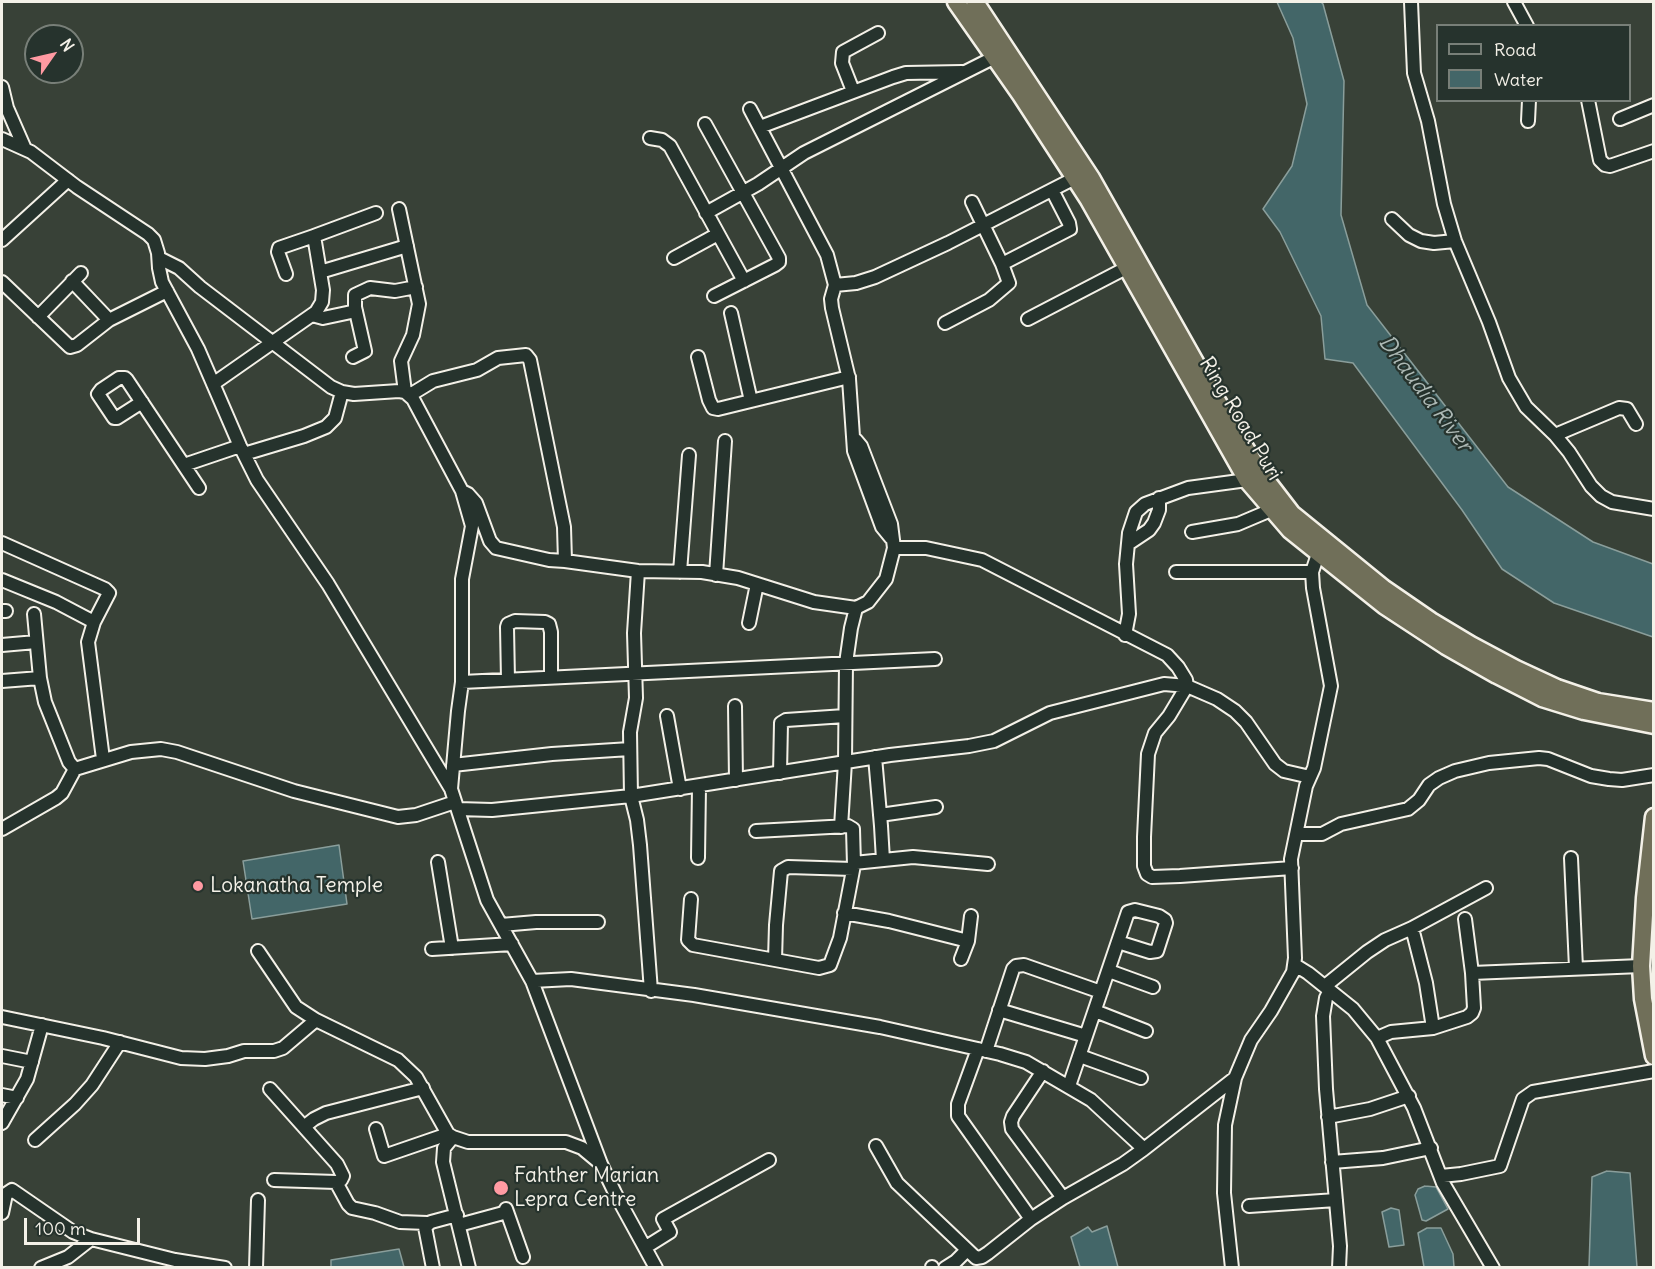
<!DOCTYPE html>
<style>
body{margin:0}
#map{position:relative;width:1655px;height:1269px;overflow:hidden;background:#384137;font-family:Delius,sans-serif}
canvas{display:block}
.frame{position:absolute;inset:0;border:3px solid #f4f1e8;pointer-events:none}
.legend{position:absolute;left:1436px;top:24px;width:195px;height:78px;box-sizing:border-box;background:#26332d;border:2px solid #787f78;margin:0;padding:8px 10px;list-style:none;font-size:18px;color:#f4f1e8}
.legend li{display:flex;align-items:center;gap:12px;height:30px}
.legend b{width:30px;border:2px solid #787f78}
.north{position:absolute;left:24px;top:24px;width:60px;height:60px;box-sizing:border-box;background:#26332d;border:2px solid #787f78;border-radius:50%;rotate:56deg;font-size:16px;font-weight:700;line-height:24px;text-align:center;color:#f4f1e8}
.north::after{content:'';display:block;margin:auto;width:21px;height:27px;background:#ff9aa2;clip-path:polygon(50% 0,100% 100%,50% 72%,0 100%)}
.scale{position:absolute;left:24px;top:1218px;width:116px;height:27px;box-sizing:border-box;border:3px solid #f4f1e8;border-top:0;padding-left:8px;font-size:18px;line-height:21px;white-space:nowrap;color:#f4f1e8;-webkit-text-stroke:4px #26332d;paint-order:stroke}
</style>
<div id="map">
<canvas width="1655" height="1269"></canvas>
<div class="frame"></div>
<ul class="legend">
<li><b style="height:8px;background:#26332d"></b>Road</li>
<li><b style="height:16px;background:#436668"></b>Water</li>
</ul>
<div class="north">N</div>
<div class="scale">100 m</div>
</div>
<script>
const g = document.querySelector('canvas').getContext('2d');
g.lineJoin = 'round';
function paint(path, color) {
  g.fillStyle = color;
  g.fill(path, 'evenodd');
}
function shape(rows) {
  const path = new Path2D();
  for (const r of rows) {
    path.moveTo(r[0], r[1]);
    for (let i = 2; i < r.length; i += 2) path.lineTo(r[i], r[i + 1]);
  }
  return path;
}
function stroke(path, color, width, dash) {
  g.strokeStyle = color;
  g.lineWidth = width;
  g.lineCap = dash ? 'butt' : 'round';
  g.setLineDash(dash || []);
  g.stroke(path);
}
function label(font, color, halo, rows, align = 'center') {
  g.font = font + ' Delius,sans-serif';
  g.lineWidth = 4.5;
  g.setLineDash([]);
  g.textBaseline = 'middle';
  g.strokeStyle = halo;
  g.fillStyle = color;
  for (const [text, x, y, turn = 0] of rows) {
    g.save();
    g.translate(x, y);
    g.rotate((+turn || 0) * Math.PI / 180);
    g.textAlign = isNaN(turn) ? turn : align;
    if (halo) g.strokeText(text, 0, 0);
    g.fillText(text, 0, 0);
    g.restore();
  }
}
const water = shape([
 [1277,2,1321,2,1323,4,1344,81,1341,215,1367,305,1508,487,1593,542,1653,564,1653,637,1554,603,1502,569,1462,510,1353,363,1325,359,1321,316,1280,232,1263,209,1292,166,1307,104,1293,38,1277,2],
 [339,845,347,904,252,919,243,861,339,845],
 [1607,1171,1630,1173,1637,1267,1589,1267,1592,1177,1607,1171],
 [1425,1186,1436,1187,1448,1209,1426,1221,1422,1220,1415,1195,1418,1189,1425,1186],
 [1391,1208,1399,1210,1404,1245,1389,1247,1382,1212,1391,1208],
 [1107,1226,1118,1267,1080,1267,1071,1237,1088,1227,1092,1232,1107,1226],
 [1427,1228,1441,1228,1453,1254,1454,1267,1424,1267,1418,1233,1427,1228],
 [399,1249,404,1267,331,1267,331,1260,399,1249]
]);
const minor = shape([
 [1411,2,1414,73,1428,121,1444,204,1455,241,1489,322,1509,378,1526,407,1555,435,1569,452,1591,486,1601,496,1612,502,1654,509],
 [1514,2,1527,26],
 [2,87,7,108,25,149],
 [853,91,842,63,843,52,878,33],
 [1588,100,1600,160,1605,165,1610,166,1654,151],
 [750,109,827,255,835,285,831,299,832,308,849,379,854,451,882,527,891,538],
 [1620,119,1654,105],
 [1528,121,1529,100],
 [705,124,779,258,779,262,775,265,714,296],
 [760,127,893,77,906,73,962,72],
 [650,138,662,140,670,146,744,281],
 [2,139,31,152,77,187,148,234,154,240,158,253,159,268,162,282,198,349,240,446,257,480,328,584,451,789,487,900,532,981,601,1164,615,1193,656,1268],
 [399,209,419,304,413,335,401,361,405,392],
 [706,213,758,184,804,153,995,57],
 [1392,219,1409,235,1421,241,1434,243,1455,241],
 [2,240,68,180],
 [159,258,179,268,200,287,331,387,342,392,354,394,399,391,405,392,413,399,462,491,472,526,462,579,462,682,458,711,451,789],
 [674,258,718,234],
 [1002,264,1070,229,1069,223,1052,190],
 [320,272,407,246],
 [286,274,278,252,279,248,314,236],
 [72,281,109,320],
 [2,282,70,347,77,345,109,320,167,291],
 [835,285,856,283,875,277,948,243,1075,178],
 [731,313,751,401],
 [312,315,323,318,356,311],
 [38,317,81,273],
 [1028,319,1128,267],
 [945,323,989,300,1009,283,1002,264,972,202],
 [353,357,365,351,355,307,355,295,370,288,395,291,416,287],
 [698,357,709,400,713,408,718,409,849,377],
 [213,384,316,312,322,302,323,290,314,236,376,213],
 [410,395,433,381,477,370,498,358,526,355,530,360,564,527,565,561,638,571,702,572,738,578,814,602,856,608],
 [142,402,117,418,114,418,98,394,101,390,119,378,125,378,127,380,199,488],
 [1555,435,1619,408,1627,409,1636,424],
 [244,454,304,436,326,427,335,418,342,392],
 [184,465,240,446],
 [462,491,468,494,476,503,490,541,496,548,549,560,565,561],
 [1192,532,1238,524,1271,510],
 [2,543,105,589,109,593,94,622,88,642,103,759],
 [1128,544,1149,530,1154,523,1159,510,1159,498],
 [894,548,926,548,982,560,1167,655,1178,667,1186,680,1187,686,1169,716,1155,733,1148,754,1144,837,1144,866,1147,874,1152,877,1180,876,1292,868],
 [638,571,634,633,636,698,630,732,631,796,637,820,640,845,651,991],
 [680,572,689,455],
 [1176,572,1312,572],
 [716,575,725,441],
 [2,580,56,602,94,622],
 [2,611,6,611],
 [34,614,40,678,45,702,69,762,75,769,131,752,161,749,177,752,294,791,398,817,416,815,455,802],
 [749,623,757,584],
 [1125,635,1129,614,1126,564,1129,533,1136,512,1145,504,1188,488,1247,480],
 [2,645,36,642],
 [508,680,507,627,508,624,515,621,545,622,549,624,551,632,551,677],
 [2,681,40,678],
 [462,682,935,659],
 [735,706,736,780],
 [667,716,680,789],
 [875,757,881,826,883,860],
 [453,765,552,754,630,749],
 [780,773,781,723,786,720,845,716],
 [458,809,492,810,631,796,890,755,969,746,994,741,1050,713,1164,684,1187,686,1217,699,1235,711,1246,722,1275,764,1284,771,1310,777],
 [880,815,936,807],
 [841,827,845,762,846,663,851,628,856,608,868,602,886,579,894,548,891,524,861,446,856,440],
 [2,829,56,798,62,793,75,769],
 [1297,834,1322,834,1341,824,1408,809,1419,800,1429,785,1439,778,1455,771,1489,763,1539,758,1548,759,1591,776,1609,779,1622,780,1654,775],
 [698,858,699,787],
 [1571,858,1576,968],
 [438,862,452,948],
 [854,863,913,857,988,864],
 [691,899,688,940,693,945,819,968,830,965,840,938,854,865,853,829,848,826,756,831],
 [844,913,889,921,968,941],
 [501,925,536,922,598,922],
 [1412,928,1426,983,1433,1028],
 [432,949,512,944],
 [258,951,296,1007,316,1020,398,1060,416,1077,448,1134,453,1137,468,1142,566,1142,582,1148,600,1163],
 [961,959,968,941,971,916],
 [775,960,776,925,781,871,788,867,853,869],
 [1295,965,1308,973,1353,1009,1377,1038,1414,1108,1443,1183,1493,1268],
 [1109,971,1153,987],
 [1472,973,1641,966],
 [532,981,571,979,694,995,880,1027,1000,1054,1026,1062,1091,1100,1144,1149,1235,1078],
 [1325,986,1367,952,1385,940,1412,928,1486,888],
 [1330,990,1326,998,1323,1016,1326,1089,1340,1246,1339,1268],
 [999,1010,1086,1036],
 [1095,1011,1146,1031],
 [2,1017,103,1038,181,1058,205,1059,228,1056,244,1051,274,1051,283,1048,316,1020],
 [1377,1038,1391,1032,1433,1028,1467,1017,1472,1013,1474,1008,1472,973,1465,919],
 [978,1049,958,1104,958,1116,1031,1219],
 [986,1051,1013,969,1016,966,1024,965,1101,992],
 [2,1056,32,1062],
 [1080,1056,1141,1078],
 [1043,1071,1013,1116,1011,1122,1012,1129,1063,1198],
 [1069,1086,1128,912,1135,910,1159,916,1165,920,1166,923,1157,951,1150,952,1118,942],
 [270,1089,337,1164,343,1176,341,1180,336,1182,274,1180],
 [2,1095,17,1098],
 [1328,1117,1370,1109,1409,1096],
 [2,1123,27,1079,42,1025],
 [305,1126,314,1119,326,1113,423,1088],
 [376,1129,384,1156,448,1134],
 [453,1137,444,1148,443,1162,469,1268],
 [35,1140,75,1104,92,1085,120,1042],
 [876,1146,897,1183,976,1258,982,1257,988,1253,1031,1219,1063,1198,1123,1164,1144,1149],
 [1332,1162,1383,1158,1431,1148],
 [1441,1176,1461,1174,1500,1166,1523,1099,1533,1092,1654,1071],
 [336,1182,348,1204,352,1208,375,1213,400,1222,427,1223],
 [1249,1206,1336,1200],
 [506,1209,523,1257],
 [2,1213,6,1194,12,1190,73,1232,91,1239,175,1260,225,1268],
 [459,1225,507,1212],
 [646,1247,670,1232,663,1219,769,1160],
 [932,1267,932,1268],
 [41,1268,68,1257,91,1239],
 [256,1268,258,1200],
 [433,1268,425,1227,431,1222,457,1215],
 [945,1268,956,1261,967,1250],
 [1232,1268,1224,1193,1225,1125,1235,1078,1251,1040,1271,1011,1293,972,1295,958,1291,859,1306,786,1314,768,1331,686,1313,588,1312,572,1318,554]
]);
const highway = shape([
 [956,2,1021,95,1089,200,1247,480,1290,530,1385,606,1446,646,1497,675,1542,698,1584,711,1654,725],
 [975,2,1091,178,1214,396,1259,471,1292,514,1383,588,1431,621,1471,645,1516,669,1557,688,1598,702,1654,711],
 [1654,817,1645,898,1641,966,1643,999,1654,1056]
]);
const markers = [
 [198,886,6,"#ff9aa2"],
 [501,1188,8,"#ff9aa2"]
];
const streetNames = [
 ["Ring Road Puri",1240,419,59]
];
const poiNames = [
 ["Lokanatha Temple",210,886],
 ["Fahther Marian",514,1176],
 ["Lepra Centre",514,1200]
];
const waterNames = [
 ["Dhaudia River",1425,394,53]
];
paint(water, '#436668');
stroke(water, '#8a9e9b', 1.5);
stroke(minor, '#f4f1e8', 16);
stroke(highway, '#f4f1e8', 21);
stroke(minor, '#26332d', 12);
stroke(highway, '#706f59', 16);
for (const [x, y, r, color] of markers) {
  const dot = new Path2D();
  dot.arc(x, y, r, 0, 2 * Math.PI);
  g.fillStyle = color;
  g.fill(dot);
  stroke(dot, '#26332d', 2);
}
label('21px', '#f4f1e8', '#26332d', streetNames);
label('21px', '#f4f1e8', '#26332d', poiNames, 'left');
label('italic 22px', '#adb9b5', '#26332d', waterNames);
</script>
